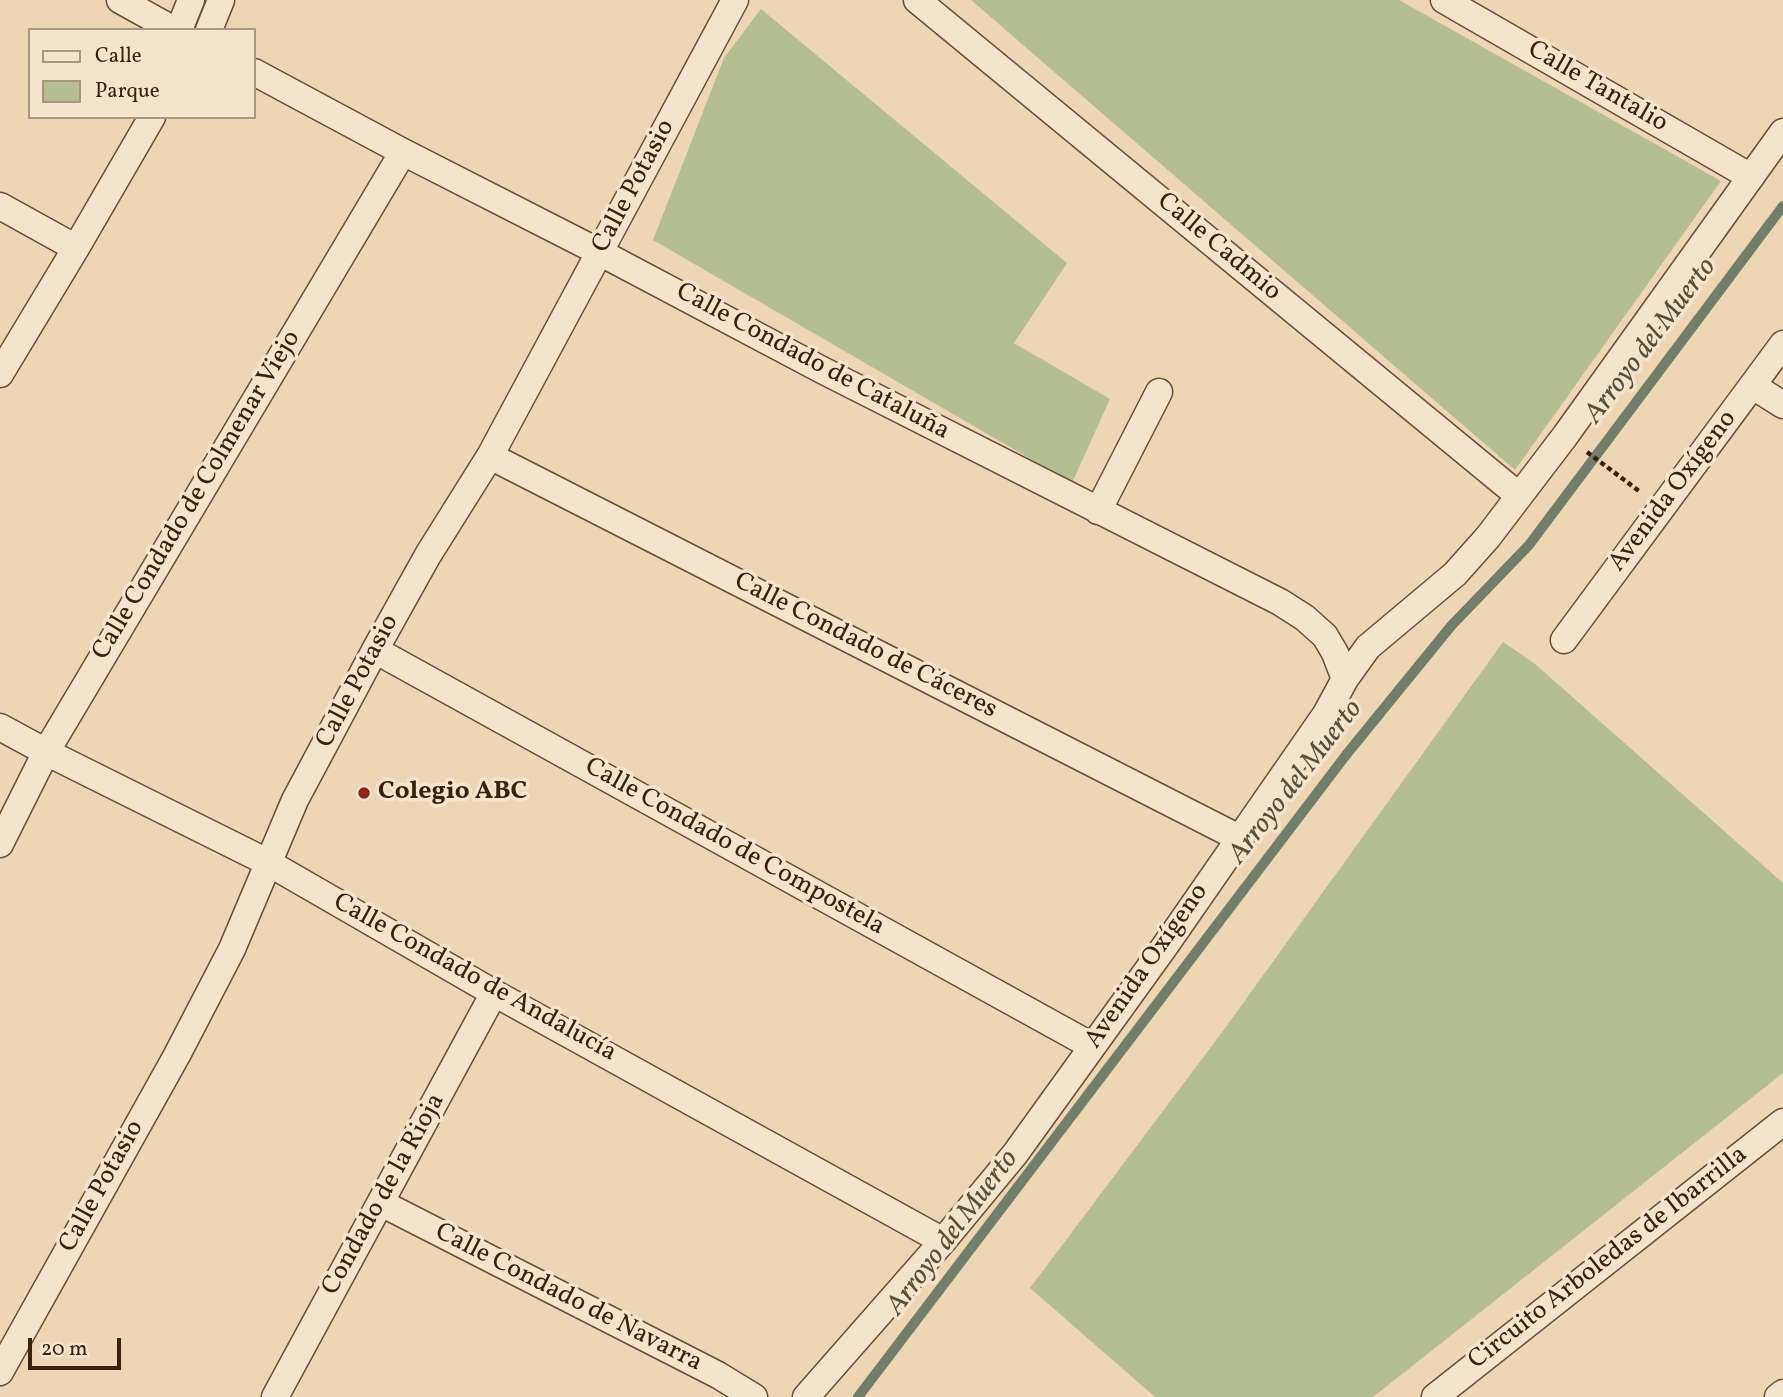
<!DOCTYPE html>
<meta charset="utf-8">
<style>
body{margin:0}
#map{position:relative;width:1783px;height:1397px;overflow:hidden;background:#ecd6b4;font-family:Vollkorn,serif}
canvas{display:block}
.legend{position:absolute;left:28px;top:28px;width:228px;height:91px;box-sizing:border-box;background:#f3e4ce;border:2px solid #a99681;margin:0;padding:9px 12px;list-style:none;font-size:21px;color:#39220d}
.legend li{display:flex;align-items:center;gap:14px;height:35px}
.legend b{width:35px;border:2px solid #a99681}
.scale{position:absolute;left:28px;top:1338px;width:93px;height:32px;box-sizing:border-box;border:4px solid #39220d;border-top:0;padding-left:9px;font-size:21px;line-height:24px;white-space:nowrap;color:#39220d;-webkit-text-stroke:5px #f3e4ce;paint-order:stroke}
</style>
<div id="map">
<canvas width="1783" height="1397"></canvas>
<ul class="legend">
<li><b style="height:9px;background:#f3e4ce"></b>Calle</li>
<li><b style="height:19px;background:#b4be90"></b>Parque</li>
</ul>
<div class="scale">20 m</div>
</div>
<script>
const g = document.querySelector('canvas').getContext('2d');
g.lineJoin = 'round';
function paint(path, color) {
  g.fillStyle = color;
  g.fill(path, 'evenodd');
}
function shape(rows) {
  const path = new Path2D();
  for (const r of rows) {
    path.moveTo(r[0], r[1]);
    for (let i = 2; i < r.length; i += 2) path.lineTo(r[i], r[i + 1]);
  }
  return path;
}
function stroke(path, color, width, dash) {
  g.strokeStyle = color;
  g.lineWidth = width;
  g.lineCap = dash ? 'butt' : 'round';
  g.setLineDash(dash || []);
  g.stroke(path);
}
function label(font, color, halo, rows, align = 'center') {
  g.font = font + ' Vollkorn,serif';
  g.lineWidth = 7;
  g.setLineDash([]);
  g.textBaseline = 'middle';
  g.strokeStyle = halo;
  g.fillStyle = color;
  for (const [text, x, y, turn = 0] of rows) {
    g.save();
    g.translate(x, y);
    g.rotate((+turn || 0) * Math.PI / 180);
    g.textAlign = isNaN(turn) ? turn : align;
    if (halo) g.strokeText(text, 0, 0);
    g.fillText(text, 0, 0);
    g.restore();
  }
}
const green = shape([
 [971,0,1399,0,1721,181,1515,470],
 [761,9,1067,263,1014,343,1110,399,1072,483,653,240,724,58],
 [1503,642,1535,664,1783,883,1783,1073,1373,1397,1155,1397,1030,1288,1223,1031]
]);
const stream = shape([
 [858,1397,1346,755,1451,626,1529,545,1783,206]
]);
const path = shape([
 [1587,452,1639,491]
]);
const street = shape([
 [120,0,174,30],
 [917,0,1518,495],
 [1444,0,1751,177],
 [179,30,191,0],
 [209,30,221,0],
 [254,72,403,152,601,253,822,370,1280,602,1305,618,1325,636,1335,653,1345,679],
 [0,206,76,248],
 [0,374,76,248,152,117],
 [1753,386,1783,405],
 [490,456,1239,838],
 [1098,511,1159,392],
 [1564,640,1783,344],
 [375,650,1092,1046],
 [0,727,46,752,267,862,494,993,943,1241],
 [0,844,46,752,403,152],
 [381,1203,718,1375,754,1397],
 [0,1372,177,1055,232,949,295,800,375,650,428,555,490,456,735,0],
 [275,1397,494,993],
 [806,1397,943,1241,1015,1154,1165,946,1326,714,1345,679,1368,647,1455,574,1488,537,1565,436,1783,132],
 [1435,1397,1783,1122],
 [1778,1397,1783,1393]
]);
const markers = [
 [364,793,7,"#8f2418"]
];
const streetNames = [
 ["Calle Tantalio",1597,88,30],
 ["Calle Potasio",635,187,-62],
 ["Calle Cadmio",1218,248,40],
 ["Calle Condado de Cataluña",812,363,28],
 ["Avenida Oxígeno",1674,492,-53],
 ["Calle Condado de Colmenar Viejo",198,496,-59],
 ["Calle Condado de Cáceres",865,647,27],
 ["Calle Potasio",359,682,-62],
 ["Calle Condado de Compostela",734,848,29],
 ["Avenida Oxígeno",1148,967,-55],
 ["Calle Condado de Andalucía",474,979,29],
 ["Calle Potasio",103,1187,-61],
 ["Condado de la Rioja",385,1195,-61],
 ["Circuito Arboledas de Ibarrilla",1609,1259,-38],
 ["Calle Condado de Navarra",568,1299,27]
];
const poiNames = [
 ["Colegio ABC",378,793]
];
const waterNames = [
 ["Arroyo del Muerto",1652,342,-53],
 ["Arroyo del Muerto",1297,783,-52],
 ["Arroyo del Muerto",954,1234,-53]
];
paint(green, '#b4be90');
stroke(stream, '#737d6c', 10);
stroke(street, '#664f37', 29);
stroke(path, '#39220d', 4.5, [5, 3.5]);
stroke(street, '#f3e4ce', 26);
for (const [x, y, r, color] of markers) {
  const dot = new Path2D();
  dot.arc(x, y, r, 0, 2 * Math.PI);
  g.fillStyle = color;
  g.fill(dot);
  stroke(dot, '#f3e4ce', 2.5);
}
label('26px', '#39220d', '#f3e4ce', streetNames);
label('bold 26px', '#39220d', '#f3e4ce', poiNames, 'left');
label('italic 28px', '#564f3c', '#f3e4ce', waterNames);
</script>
